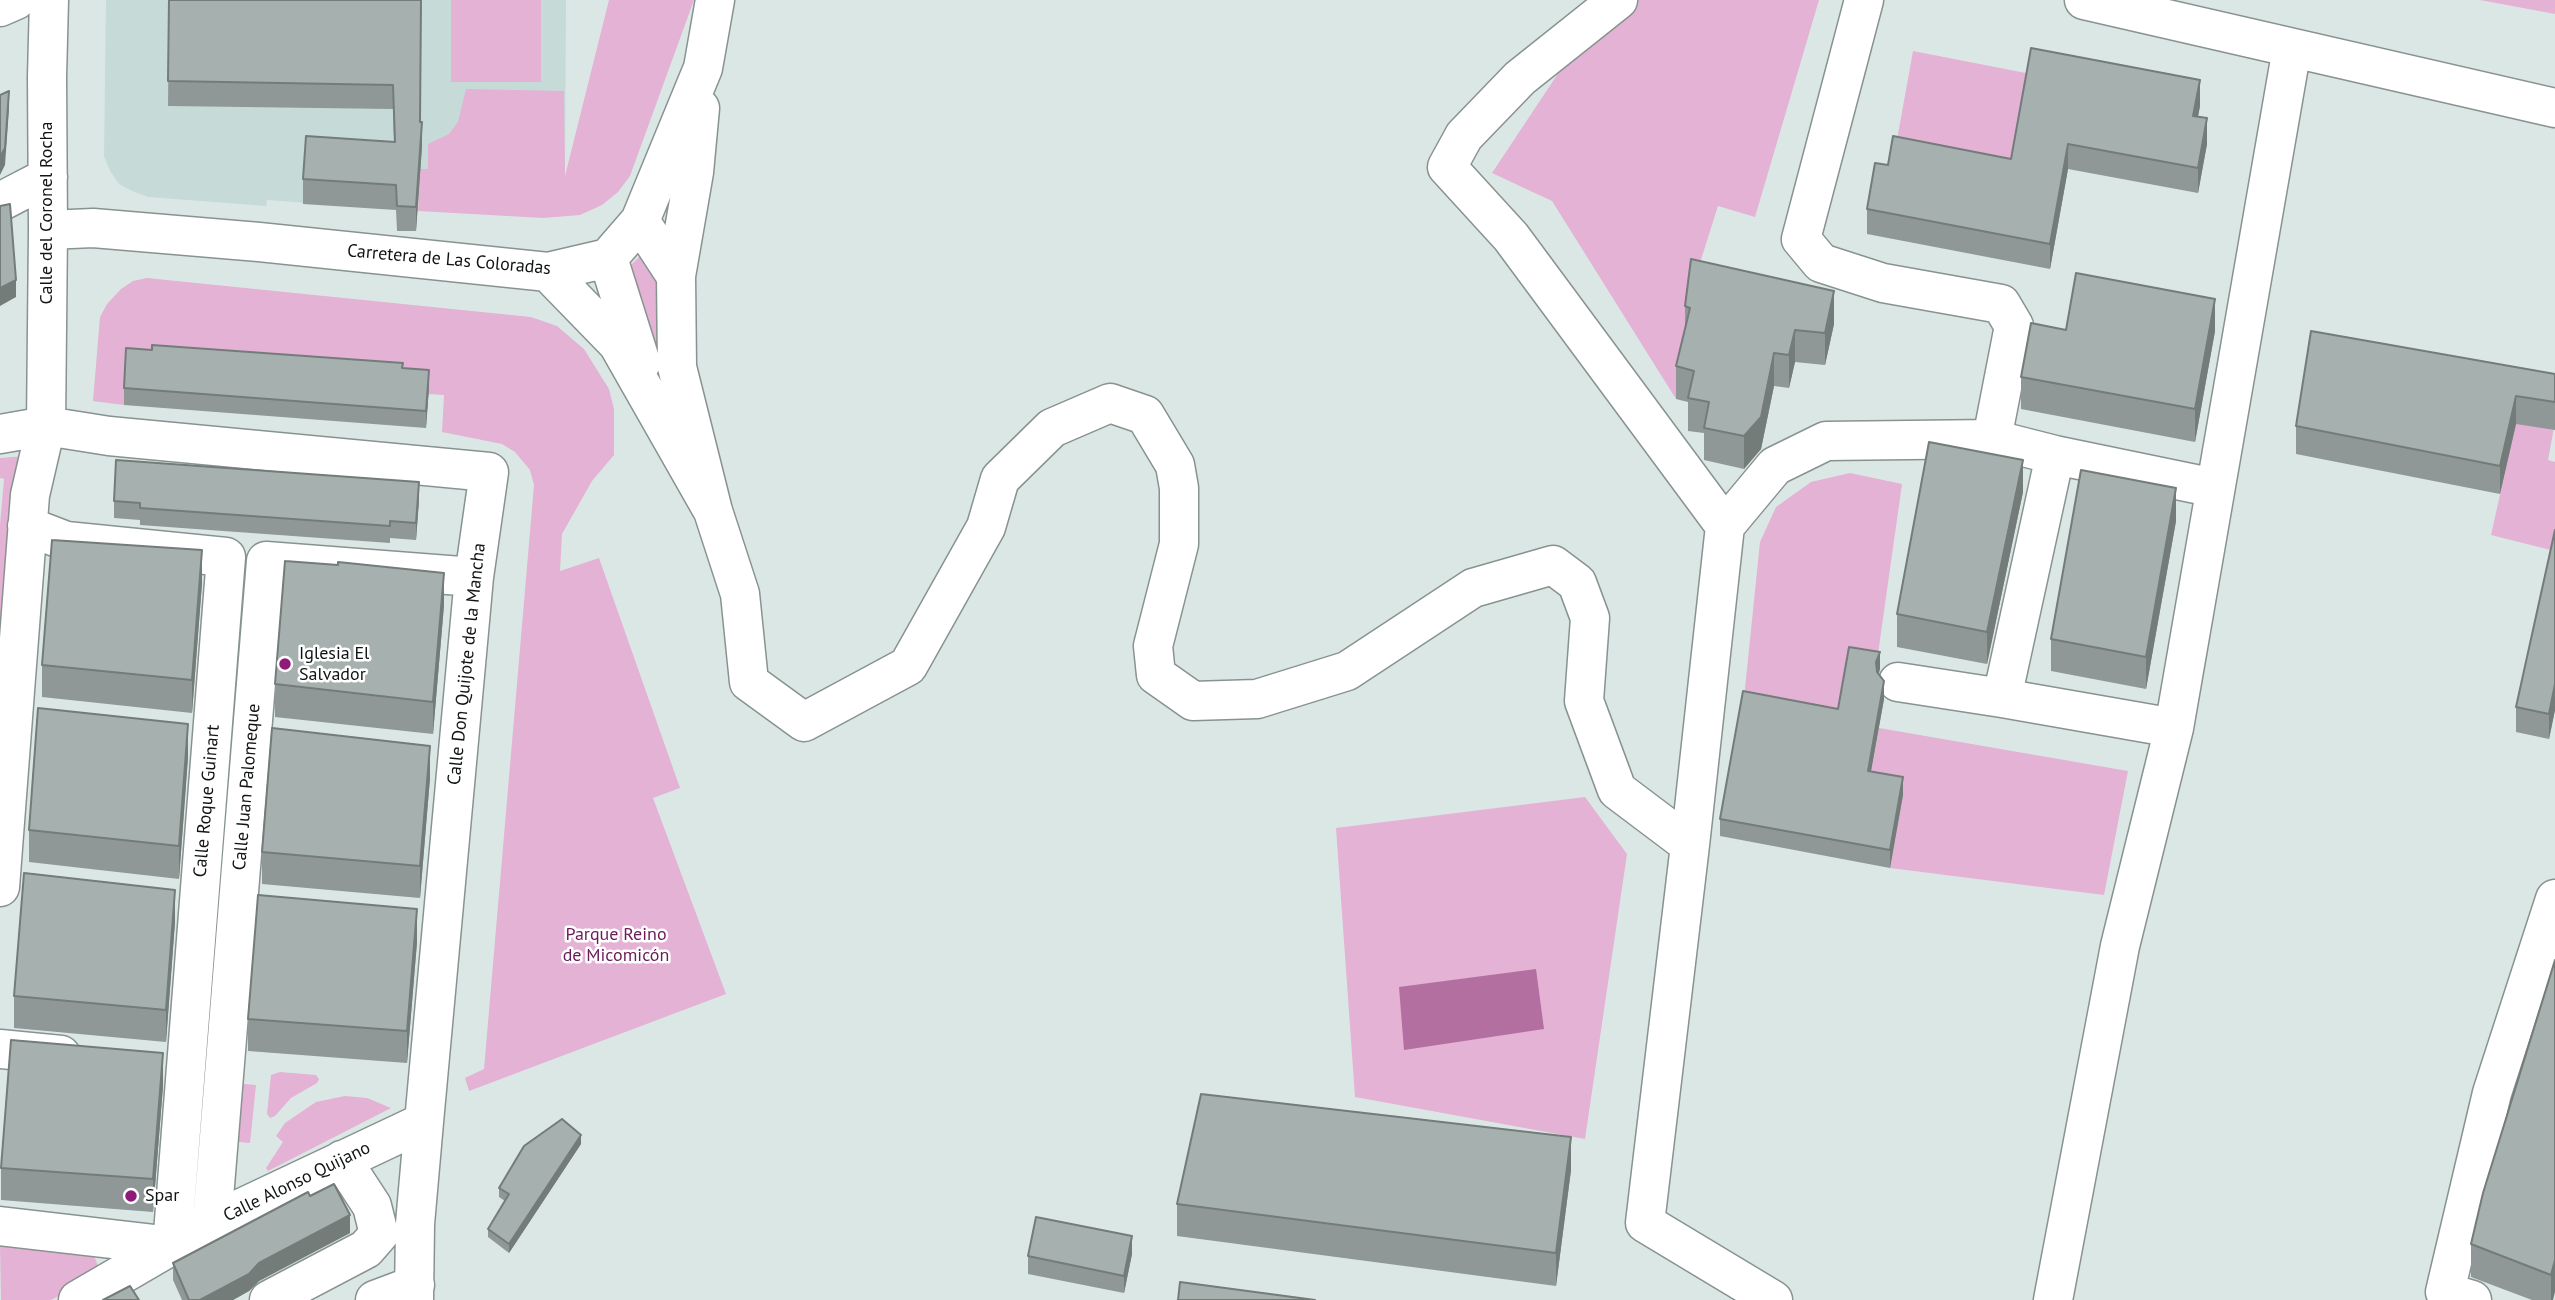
<!DOCTYPE html>
<meta charset="utf-8">
<style>
body{margin:0}
canvas{display:block;background:#dbe7e5}
</style>
<canvas width="2555" height="1300"></canvas>
<script>
const g = document.querySelector('canvas').getContext('2d');
g.lineJoin = 'round';
function paint(path, color) {
  g.fillStyle = color;
  g.fill(path, 'evenodd');
}
function shape(rows) {
  const path = new Path2D();
  for (const r of rows) {
    path.moveTo(r[0], r[1]);
    for (let i = 2; i < r.length; i += 2) path.lineTo(r[i], r[i + 1]);
  }
  return path;
}
function stroke(path, color, width, dash) {
  g.strokeStyle = color;
  g.lineWidth = width;
  g.lineCap = dash ? 'butt' : 'round';
  g.setLineDash(dash || []);
  g.stroke(path);
}
function label(font, color, halo, rows, align = 'center') {
  g.font = font + ' "PT Sans",sans-serif';
  g.lineWidth = 5;
  g.setLineDash([]);
  g.textBaseline = 'middle';
  g.strokeStyle = halo;
  g.fillStyle = color;
  for (const [text, x, y, turn = 0] of rows) {
    g.save();
    g.translate(x, y);
    g.rotate((+turn || 0) * Math.PI / 180);
    g.textAlign = isNaN(turn) ? turn : align;
    if (halo) g.strokeText(text, 0, 0);
    g.fillText(text, 0, 0);
    g.restore();
  }
}
const built = shape([
 [106,0,566,0,565,180,421,169,418,211,267,200,266,206,148,197,132,191,119,184,110,171,104,156]
]);
const green = shape([
 [451,0,541,0,541,82,451,82],
 [609,0,694,0,630,176,618,192,602,205,580,215,543,218,418,211,420,169,428,169,428,144,449,134,458,122,466,89,564,91,565,176],
 [1639,0,1819,0,1755,217,1718,206,1691,291,1690,340,1676,399,1552,201,1492,173,1569,57],
 [2480,0,2555,0,2555,14],
 [1913,51,2031,74,2011,184,1893,162],
 [643,253,656,260,664,376,657,385,630,273,632,264],
 [147,278,531,317,557,326,584,349,609,389,614,409,614,455,592,481,562,534,560,571,599,558,680,788,653,798,726,994,469,1091,465,1078,484,1069,534,485,530,470,515,452,502,444,442,432,444,395,428,394,429,388,126,365,124,405,93,401,100,317,107,304,121,289,133,281],
 [2522,396,2555,422,2548,460,2555,462,2555,551,2491,535],
 [25,456,0,643,0,525,4,479,0,478,0,458],
 [1850,473,1902,484,1876,668,1838,726,1743,708,1760,542,1776,507,1811,482],
 [1879,728,2128,771,2104,895,1890,868,1903,795,1868,788],
 [1585,797,1627,854,1585,1139,1355,1097,1336,828],
 [280,1072,316,1075,319,1079,317,1083,291,1098,275,1116,270,1118,267,1114,271,1075],
 [234,1083,256,1085,250,1143,228,1141],
 [345,1096,367,1098,391,1108,268,1171,266,1168,283,1142,276,1136,285,1123,316,1102],
 [0,1245,89,1251,96,1260,99,1271,91,1279,51,1300,1,1300]
]);
const water = shape([
 [1536,969,1544,1029,1404,1050,1399,987]
]);
const minor = shape([
 [1618,0,1520,78,1464,136,1447,167,1511,237,1725,526],
 [1864,0,1801,239,1821,263,1883,283,2001,304,2014,326,1992,439],
 [2084,0,2555,108],
 [0,7,16,0],
 [0,202,48,177],
 [48,230,93,228,259,242,548,272,608,258,640,221,703,68,715,0],
 [608,258,641,363],
 [548,272,618,344,713,511,677,367,676,276,640,221],
 [676,276,694,172,700,108],
 [0,434,46,426,109,436,489,472,474,577,424,1122,415,1224,414,1300],
 [713,511,740,594,749,682,804,722,908,666,986,527,1000,479,1052,428,1110,403,1145,415,1175,465,1179,488,1179,544,1153,646,1156,675,1193,701,1257,699,1347,671,1473,588,1553,565,1577,583,1590,618,1584,701,1617,790,1690,845],
 [1898,682,2002,698,2174,728],
 [2002,698,2055,455],
 [0,887,30,495,46,426,48,230,47,77,49,0],
 [0,1049,61,1055],
 [212,1222,266,561,474,577],
 [0,1226,172,1246,226,557,66,541,27,526],
 [78,1300,212,1222,424,1122],
 [269,1300,366,1249,379,1234,372,1206,342,1160],
 [375,1300,415,1285],
 [1773,1300,1645,1223,1690,845,1725,526,1775,466,1826,441,1992,439,2055,455,2215,488],
 [2053,1300,2120,946,2174,728,2292,48],
 [2472,1300,2445,1292,2492,1093,2555,899]
]);
const wall = shape([
 [169,0,421,0,420,122,422,146,416,231,397,231,396,210,303,204,303,179,394,142,393,109,168,106],
 [2200,106,2198,117,2207,144,2198,193,2068,169,2050,269,1867,234,1867,209,1888,165,2011,159],
 [1685,306,1834,324,1825,365,1795,362,1789,388,1774,386,1761,449,1744,469,1704,460,1704,433,1688,431,1688,402,1676,399,1676,366,1685,330],
 [2066,330,2215,331,2195,442,2021,409,2021,377],
 [403,368,429,387,426,428,124,405,124,388],
 [2555,374,2555,430,2516,424,2500,494,2296,454,2296,426],
 [2023,492,1987,664,1897,647,1897,614],
 [419,500,416,540,390,538,390,543,140,525,140,520,114,518,114,501],
 [2176,521,2146,689,2051,671,2051,639],
 [2555,530,2555,710,2549,739,2516,732,2516,707],
 [202,583,192,713,42,697,42,665],
 [444,605,433,734,275,717,275,684],
 [1880,669,1879,674,1884,699,1871,771,1903,795,1890,868,1720,836,1720,819],
 [188,757,179,879,29,862,29,830],
 [430,778,420,898,262,884,262,852],
 [175,922,166,1042,14,1028,14,996],
 [417,942,407,1063,248,1051,248,1019],
 [2555,960,2553,1300,2532,1300,2471,1277,2471,1244],
 [163,1086,153,1212,1,1200,1,1168],
 [581,1144,509,1253,488,1237,488,1229,505,1201,499,1197,499,1188],
 [1571,1170,1556,1286,1177,1236,1177,1204],
 [310,1196,350,1233,259,1281,249,1291,233,1300,182,1300,173,1280,173,1263],
 [1132,1254,1124,1293,1028,1274,1028,1256]
]);
const shadedWall = shape([
 [2200,80,2200,106,2193,141,2193,116],
 [9,91,9,109,5,165,0,175,0,157],
 [2207,118,2207,144,2198,193,2198,168],
 [422,122,422,146,416,231,416,207],
 [2068,144,2068,169,2050,269,2050,244],
 [16,280,16,297,0,306,0,288],
 [1834,291,1834,324,1825,365,1825,333],
 [2215,299,2215,331,2195,442,2195,409],
 [1795,330,1795,362,1789,388,1789,355],
 [1774,353,1774,386,1761,449,1744,469,1744,436],
 [429,370,429,387,426,428,426,411],
 [2516,396,2516,424,2500,494,2500,466],
 [2023,460,2023,492,1987,664,1987,632],
 [419,482,419,500,416,540,416,523],
 [2176,488,2176,521,2146,689,2146,657],
 [202,550,202,583,192,713,192,680],
 [444,573,444,605,433,734,433,702],
 [1880,652,1880,669,1876,679,1876,662],
 [1884,681,1884,699,1868,788,1868,771],
 [2555,684,2555,710,2549,739,2549,714],
 [188,724,188,757,179,879,179,846],
 [430,746,430,778,420,898,420,866],
 [1903,777,1903,795,1890,868,1890,850],
 [175,890,175,922,166,1042,166,1010],
 [417,909,417,942,407,1063,407,1031],
 [163,1053,163,1086,153,1212,153,1179],
 [581,1135,581,1144,509,1253,509,1244],
 [1571,1137,1571,1170,1556,1286,1556,1253],
 [350,1215,350,1233,259,1281,249,1291,233,1300,200,1300,259,1263],
 [1132,1236,1132,1254,1124,1293,1124,1276],
 [2555,1260,2555,1292,2553,1300,2551,1300,2551,1275]
]);
const building = shape([
 [169,0,421,0,420,122,422,122,416,207,397,206,396,185,303,179,306,136,395,142,393,85,168,81,169,0],
 [2031,48,2200,80,2193,116,2207,118,2198,168,2068,144,2050,244,1867,209,1875,163,1888,165,1893,136,2011,159,2031,48],
 [9,91,5,148,0,157,0,95,9,91],
 [10,204,16,280,0,288,0,206,10,204],
 [1691,259,1834,291,1825,333,1795,330,1789,355,1774,353,1761,417,1744,436,1704,428,1709,402,1688,398,1694,371,1676,366,1690,308,1685,306,1691,259],
 [2076,273,2215,299,2195,409,2021,377,2031,323,2066,330,2076,273],
 [2311,331,2555,374,2555,402,2516,396,2500,466,2296,426,2311,331],
 [152,345,403,363,402,368,429,370,426,411,124,388,126,348,152,350,152,345],
 [1929,442,2023,460,1987,632,1897,614,1929,442],
 [116,460,419,482,416,523,390,521,390,526,140,508,140,503,114,501,116,460],
 [2081,470,2176,488,2146,657,2051,639,2081,470],
 [2555,530,2555,684,2549,714,2516,707,2555,530],
 [52,540,202,550,192,680,42,665,52,540],
 [285,561,338,565,338,562,444,573,433,702,275,684,285,561],
 [1849,647,1880,652,1876,662,1877,672,1884,681,1868,771,1903,777,1890,850,1720,819,1743,691,1838,709,1849,647],
 [38,708,188,724,179,846,29,830,38,708],
 [272,728,430,746,420,866,262,852,272,728],
 [24,873,175,890,166,1010,14,996,24,873],
 [258,895,417,909,407,1031,248,1019,258,895],
 [2555,960,2555,1260,2551,1275,2471,1244,2483,1193,2555,960],
 [11,1040,163,1053,153,1179,1,1168,11,1040],
 [1201,1094,1571,1137,1556,1253,1177,1204,1201,1094],
 [562,1119,581,1135,509,1244,488,1229,509,1194,499,1188,524,1146,562,1119],
 [334,1184,350,1215,259,1263,249,1274,200,1300,189,1300,173,1263,308,1192,310,1196,334,1184],
 [1036,1217,1132,1236,1124,1276,1028,1256,1036,1217],
 [1180,1282,1315,1300,1178,1300,1180,1282],
 [130,1286,139,1300,103,1300,130,1286]
]);
const markers = [
 [285,664,7,"#901a79"],
 [131,1196,7,"#901a79"]
];
const streetNames = [
 ["Calle del Coronel Rocha",47,213,-90],
 ["Carretera de Las Coloradas",449,260,5],
 ["Calle Don Quijote de la Mancha",467,664,-84],
 ["Calle Juan Palomeque",247,787,-85],
 ["Calle Roque Guinart",207,801,-85],
 ["Calle Alonso Quijano",297,1182,-26]
];
const poiNames = [
 ["Iglesia El",299,654],
 ["Salvador",299,675],
 ["Spar",145,1196]
];
const parkNames = [
 ["Parque Reino",616,935],
 ["de Micomicón",616,956]
];
paint(built, '#c6dbd7');
paint(green, '#e4b2d4');
paint(water, '#b26f9f');
stroke(minor, '#889391', 41);
stroke(minor, '#fff', 38);
paint(wall, '#8f9896');
paint(shadedWall, '#747c7a');
paint(building, '#a6b1af');
stroke(building, '#747c7a', 2);
for (const [x, y, r, color] of markers) {
  const dot = new Path2D();
  dot.arc(x, y, r, 0, 2 * Math.PI);
  g.fillStyle = color;
  g.fill(dot);
  stroke(dot, '#fff', 2.5);
}
label('18px', '#101413', '#fff', streetNames);
label('18px', '#101413', '#fff', poiNames, 'left');
label('18px', '#6a1959', '#fff', parkNames);
</script>
